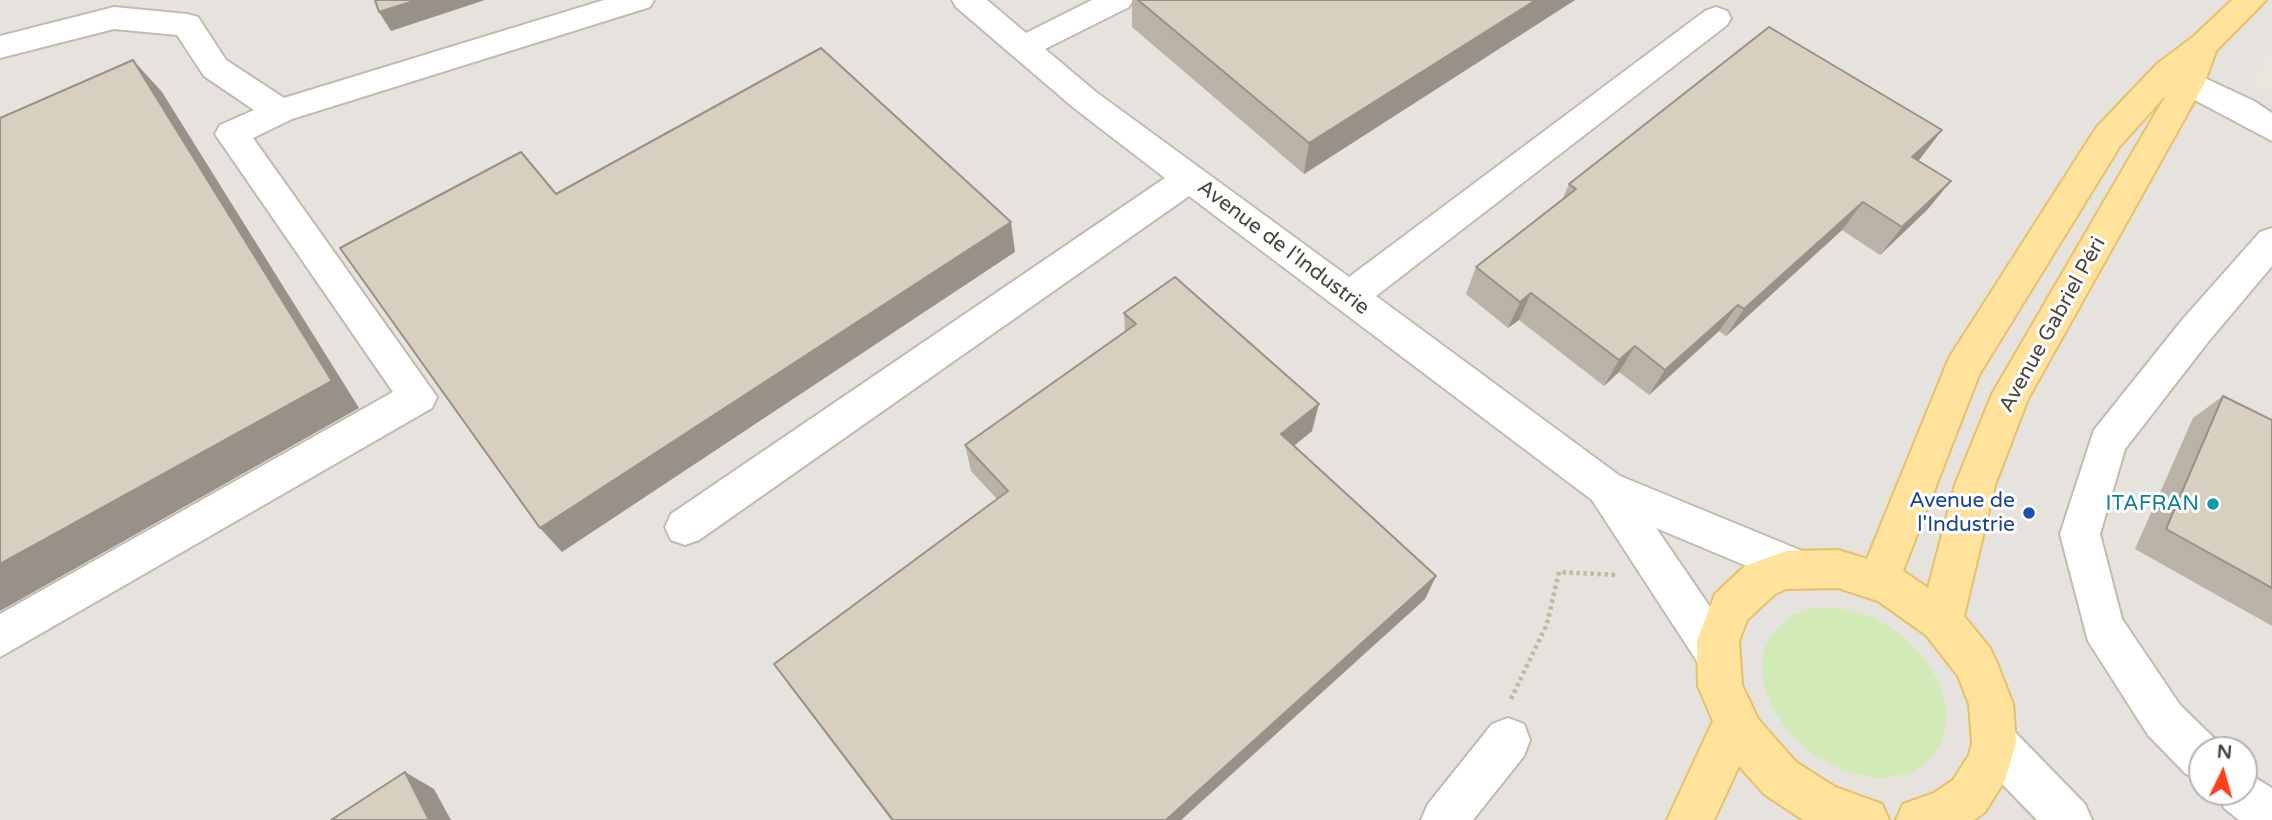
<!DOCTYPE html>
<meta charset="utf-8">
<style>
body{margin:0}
#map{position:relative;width:2272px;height:820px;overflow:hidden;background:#f6f3ec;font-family:"Varela Round",sans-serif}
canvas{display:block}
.north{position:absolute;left:2188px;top:736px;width:70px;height:70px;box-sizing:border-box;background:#fff;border:2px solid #b7b4b0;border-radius:50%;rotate:5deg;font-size:19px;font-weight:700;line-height:28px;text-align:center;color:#4b4439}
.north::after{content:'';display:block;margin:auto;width:24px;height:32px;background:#fc3f1d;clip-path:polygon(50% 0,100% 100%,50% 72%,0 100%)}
</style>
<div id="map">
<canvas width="2272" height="820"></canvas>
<div class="north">N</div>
</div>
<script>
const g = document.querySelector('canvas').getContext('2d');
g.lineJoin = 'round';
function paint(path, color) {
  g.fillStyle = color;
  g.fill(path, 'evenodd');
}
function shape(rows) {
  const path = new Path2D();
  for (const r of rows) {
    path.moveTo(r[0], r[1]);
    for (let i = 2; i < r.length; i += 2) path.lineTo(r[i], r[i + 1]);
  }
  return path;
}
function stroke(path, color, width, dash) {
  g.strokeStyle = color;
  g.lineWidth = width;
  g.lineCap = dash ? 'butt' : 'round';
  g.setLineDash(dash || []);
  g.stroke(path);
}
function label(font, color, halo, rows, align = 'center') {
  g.font = font + ' "Varela Round",sans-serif';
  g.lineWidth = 6;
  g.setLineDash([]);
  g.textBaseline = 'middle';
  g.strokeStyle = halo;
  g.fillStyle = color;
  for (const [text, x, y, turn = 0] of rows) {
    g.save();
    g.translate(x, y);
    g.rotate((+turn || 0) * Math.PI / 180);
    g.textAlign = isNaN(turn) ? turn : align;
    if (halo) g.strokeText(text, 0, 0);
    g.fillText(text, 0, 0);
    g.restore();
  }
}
const residential = shape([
 [2272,53,2272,94,2245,82]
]);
const industrial = shape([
 [0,0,2272,0,2272,53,2246,81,2272,94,2272,820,0,820],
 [2202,750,2244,750,2244,792,2202,792]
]);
const green = shape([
 [1817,607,1845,609,1875,618,1902,635,1925,659,1940,685,1947,713,1943,739,1930,761,1907,774,1878,778,1846,772,1816,757,1790,734,1772,707,1762,678,1763,652,1774,631,1793,615]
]);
const path = shape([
 [1511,699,1547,624,1559,572,1617,575]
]);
const minor = shape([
 [604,0,654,0,650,7,292,119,253,138,437,397,432,408,0,657,0,614,393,392,215,134,220,125,254,110,204,76,177,35,114,29,0,58,0,36,114,7,187,14,198,17,226,60,284,98,604,0],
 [952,0,987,0,1026,33,1092,0,1133,0,1129,7,1045,49,1096,92,1349,277,1705,11,1716,7,1727,11,1731,18,1727,25,1376,296,1620,476,1812,555,1818,568,1812,581,1797,587,1656,528,1732,639,1739,654,1732,669,1717,675,1702,669,1592,500,1189,196,699,540,685,545,671,540,665,527,671,514,1165,178,1074,108,956,7,952,0],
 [2168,61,2254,101,2272,113,2272,141,2157,80,2152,72,2157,64,2168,61],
 [2272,228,2272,266,2208,342,2125,449,2100,534,2122,619,2180,705,2218,742,2221,750,2202,750,2202,781,2186,774,2148,735,2088,641,2060,534,2094,430,2182,320,2260,232,2272,228],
 [1508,718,1524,724,1530,740,1524,756,1473,820,1421,820,1428,804,1492,724,1508,718],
 [1994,721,2010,727,2085,804,2092,820,2037,820,1978,759,1972,743,1978,727,1994,721],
 [2244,771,2272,788,2272,820,2239,820,2224,808,2217,792,2244,792,2244,771]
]);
const major = shape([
 [2232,0,2266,0,2216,51,2204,84,2028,399,1995,485,1964,616,1990,648,1997,663,2013,704,2016,743,2005,780,1985,812,1974,820,1896,820,1903,804,1934,793,1953,780,1969,755,1972,743,1969,704,1958,676,1926,635,1878,601,1838,588,1786,589,1775,594,1747,620,1739,641,1742,685,1758,719,1796,762,1835,787,1882,804,1889,820,1803,820,1764,794,1739,766,1714,820,1667,820,1713,721,1698,686,1697,641,1715,594,1745,566,1786,551,1838,550,1867,559,1949,358,2096,128,2157,64,2194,36,2232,0],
 [2166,95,1992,394,1955,485,1928,588,1903,571,1979,375,2120,146,2166,95]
]);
const wall = shape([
 [1132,0,1575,0,1304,174,1132,27],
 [1918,160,1928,209,1880,255,1842,230,1726,336,1719,331,1649,395,1619,372,1604,386,1519,320,1508,328,1466,294,1476,267,1562,200,1569,184],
 [1124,313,1312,431,1294,446,1436,576,1425,599,1181,820,891,820,788,684,774,664,997,499,971,471,965,445,1125,332],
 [2223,396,2272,420,2272,626,2135,549,2193,418]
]);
const shadedWall = shape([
 [417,0,485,0,391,31,379,12],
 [1536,0,1575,0,1304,174,1309,143],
 [133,60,162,92,359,408,0,611,0,564],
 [1942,130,1920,159,1891,186,1912,157],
 [1951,181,1928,209,1880,255,1902,227],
 [1863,202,1842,230,1726,336,1744,309],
 [1011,222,1015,252,562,552,540,528],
 [1531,293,1519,320,1508,328,1520,302],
 [1738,305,1719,331,1649,395,1665,370],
 [1635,346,1619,372,1604,386,1619,360],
 [1319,404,1312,431,1276,460,1281,434],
 [1436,576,1425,599,1181,820,1166,820],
 [405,772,434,789,451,820,429,820]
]);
const building = shape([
 [375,0,417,0,379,12,375,0],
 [1138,0,1536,0,1309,143,1138,0],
 [1769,27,1942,130,1912,157,1951,181,1902,227,1863,202,1744,309,1738,305,1665,370,1635,346,1619,360,1531,293,1520,302,1476,267,1576,189,1569,184,1769,27],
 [821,48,1011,222,540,528,340,248,521,152,556,194,821,48],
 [133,60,332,381,0,564,0,118,133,60],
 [1175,277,1319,404,1281,434,1436,576,1166,820,893,820,774,664,1008,491,965,445,1136,324,1124,313,1175,277],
 [2223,396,2272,420,2272,588,2166,529,2223,396],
 [405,772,429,820,331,820,405,772]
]);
const markers = [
 [2213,504,7,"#0f9aa8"],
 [2029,513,7,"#1a4fb4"]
];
const streetNames = [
 ["Avenue de l'Industrie",1283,248,37],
 ["Avenue Gabriel Péri",2053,325,-61]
];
const transitNames = [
 ["Avenue de",2015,501],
 ["l'Industrie",2015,525]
];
const cultureNames = [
 ["ITAFRAN",2199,504]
];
paint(residential, '#eae5da');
paint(industrial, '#e6e2dd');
paint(green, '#d2eab5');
stroke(minor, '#c2bbae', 4);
stroke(major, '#e6c16a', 4);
stroke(path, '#c4b79f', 4.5, [3.5, 3.5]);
paint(minor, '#fff');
paint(major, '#ffe39c');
paint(wall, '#bab2a6');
paint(shadedWall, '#979187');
paint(building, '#d8cfc1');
stroke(building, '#979187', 2);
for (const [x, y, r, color] of markers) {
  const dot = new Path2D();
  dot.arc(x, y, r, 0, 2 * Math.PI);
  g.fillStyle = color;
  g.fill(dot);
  stroke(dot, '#fff', 2.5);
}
label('21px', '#4b4439', '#fff', streetNames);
label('21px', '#164399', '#fff', transitNames, 'right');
label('21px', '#0d838f', '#fff', cultureNames, 'right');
</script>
